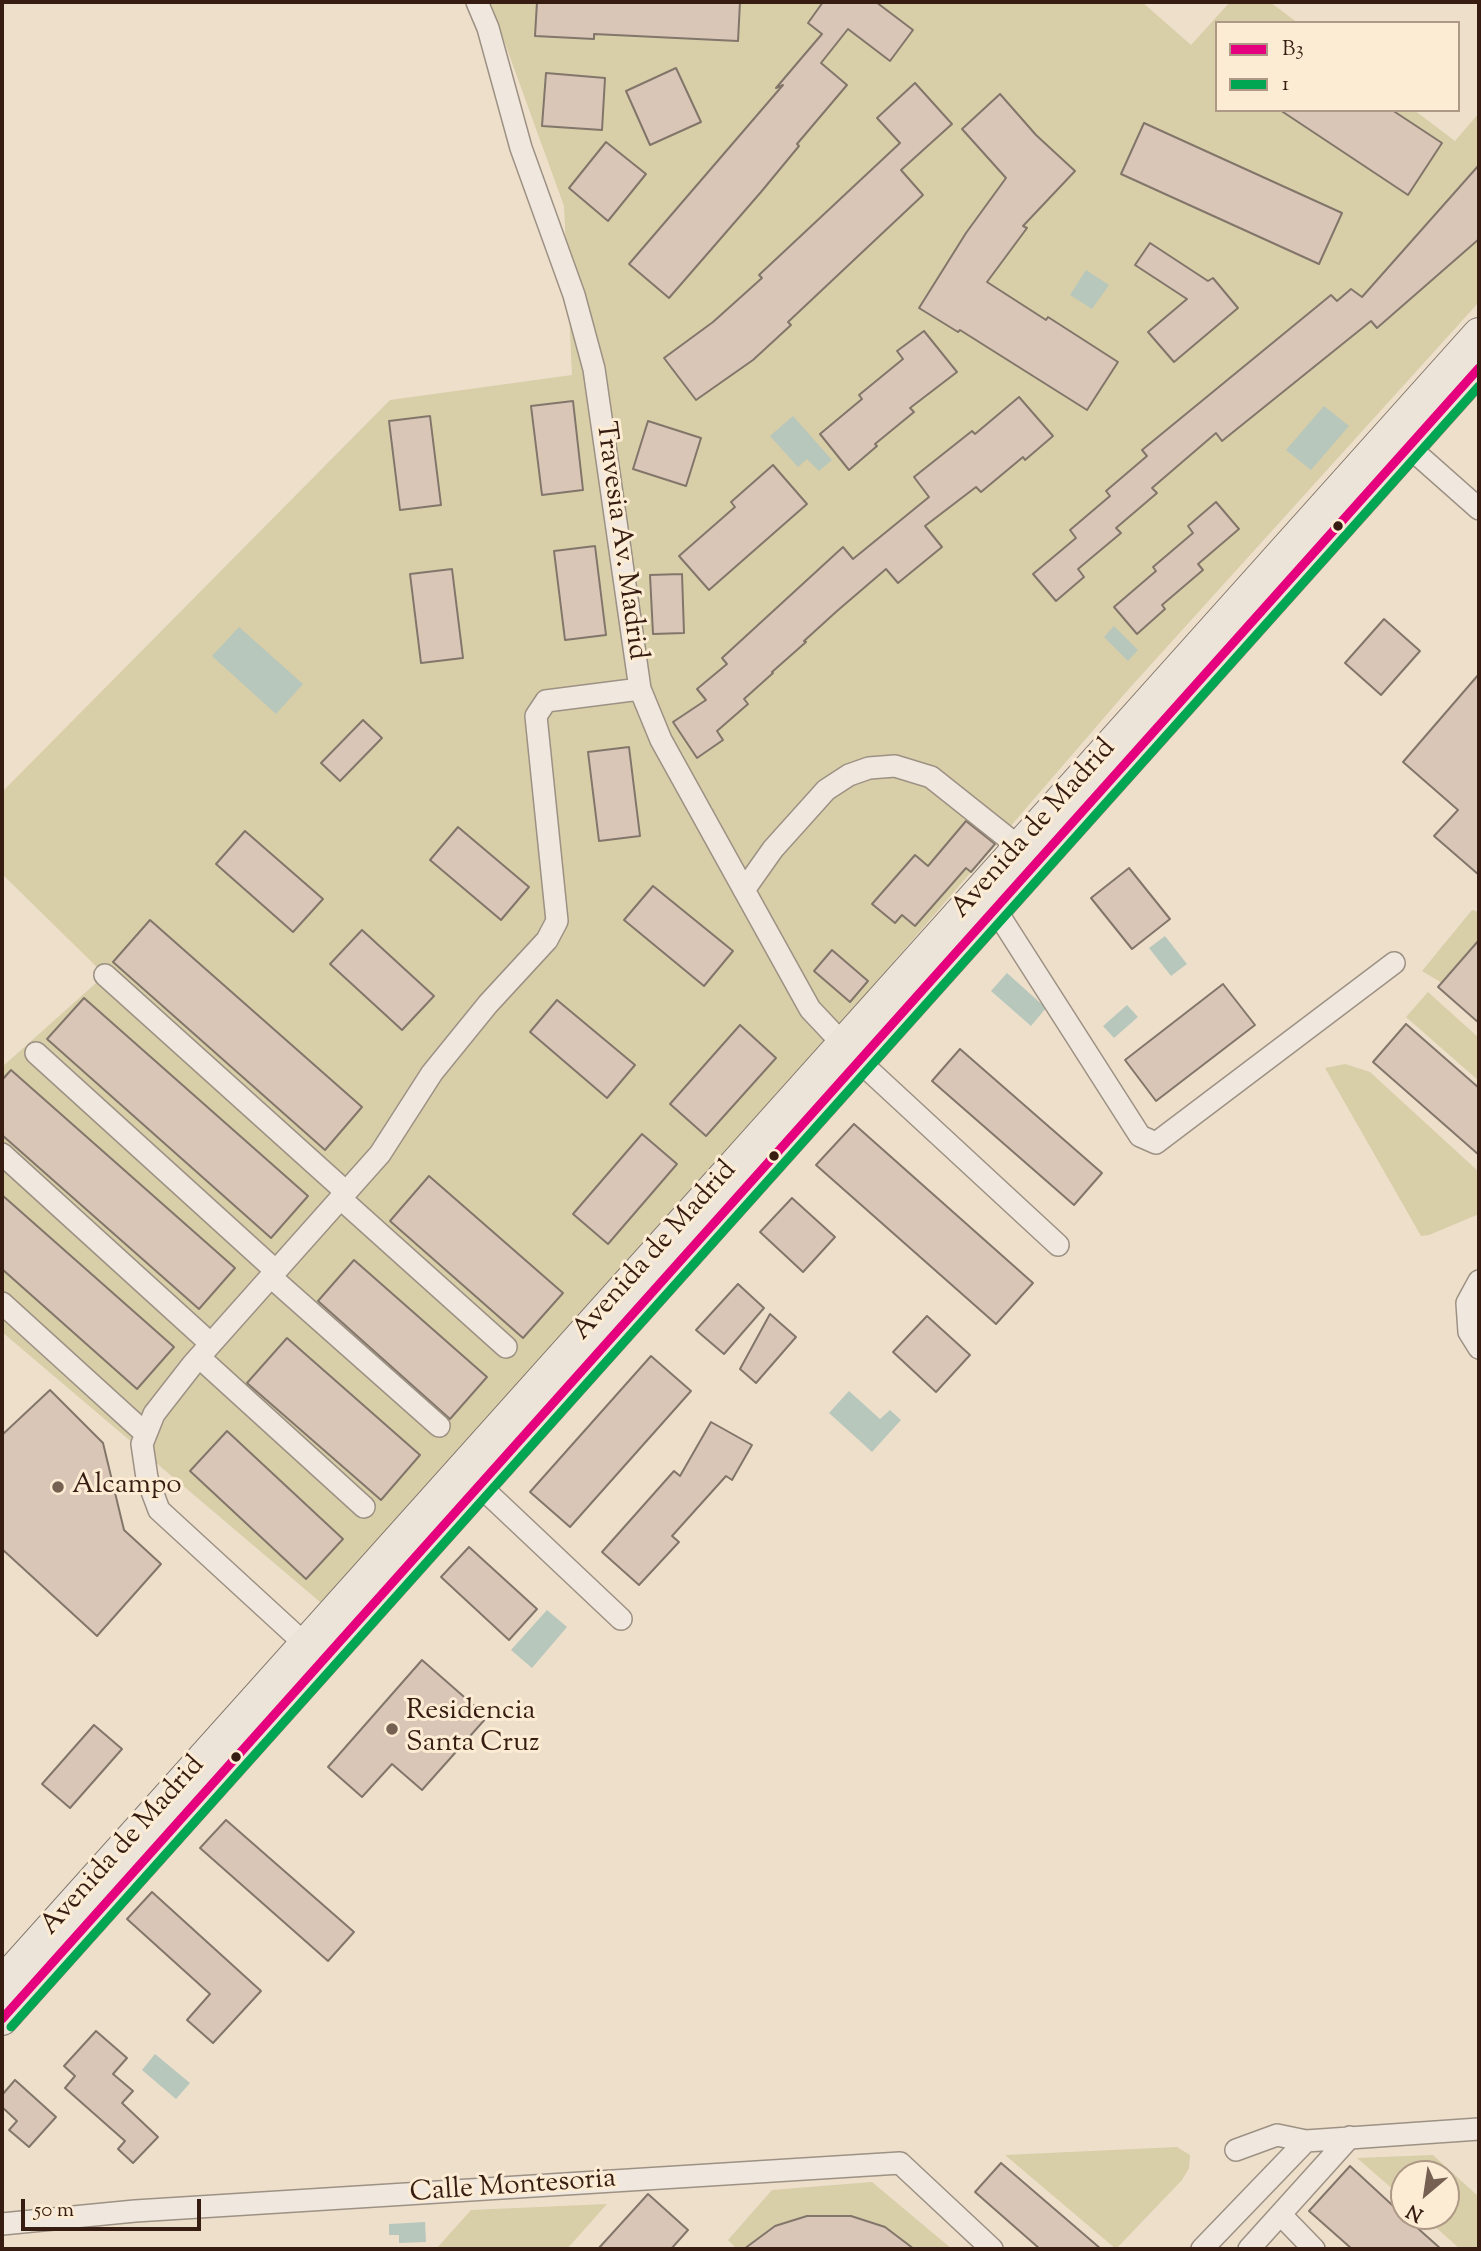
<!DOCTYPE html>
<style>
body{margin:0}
#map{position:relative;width:1481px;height:2251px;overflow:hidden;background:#eedfcb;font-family:"Sorts Mill Goudy",serif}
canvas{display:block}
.frame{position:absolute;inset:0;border:4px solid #361c11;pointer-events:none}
.legend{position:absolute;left:1215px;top:21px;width:245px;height:91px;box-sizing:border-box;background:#fdecd4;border:2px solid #ad9986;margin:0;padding:9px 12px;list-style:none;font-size:21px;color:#361c11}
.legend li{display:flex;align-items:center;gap:14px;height:35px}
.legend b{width:35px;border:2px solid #ad9986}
.north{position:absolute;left:1390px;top:2160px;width:70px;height:70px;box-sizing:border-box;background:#fdecd4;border:2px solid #ad9986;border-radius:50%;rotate:209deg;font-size:19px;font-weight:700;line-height:28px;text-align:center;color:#361c11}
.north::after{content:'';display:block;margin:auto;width:24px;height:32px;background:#766052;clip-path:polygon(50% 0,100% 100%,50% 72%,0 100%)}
.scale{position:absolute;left:21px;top:2199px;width:180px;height:32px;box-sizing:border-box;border:4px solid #361c11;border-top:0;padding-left:9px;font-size:21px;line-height:24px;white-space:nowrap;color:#361c11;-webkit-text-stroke:5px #fdecd4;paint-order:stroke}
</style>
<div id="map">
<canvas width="1481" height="2251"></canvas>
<div class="frame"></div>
<ul class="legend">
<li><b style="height:9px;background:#e5007d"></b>B3</li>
<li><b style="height:9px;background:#00a651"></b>1</li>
</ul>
<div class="north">N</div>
<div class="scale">50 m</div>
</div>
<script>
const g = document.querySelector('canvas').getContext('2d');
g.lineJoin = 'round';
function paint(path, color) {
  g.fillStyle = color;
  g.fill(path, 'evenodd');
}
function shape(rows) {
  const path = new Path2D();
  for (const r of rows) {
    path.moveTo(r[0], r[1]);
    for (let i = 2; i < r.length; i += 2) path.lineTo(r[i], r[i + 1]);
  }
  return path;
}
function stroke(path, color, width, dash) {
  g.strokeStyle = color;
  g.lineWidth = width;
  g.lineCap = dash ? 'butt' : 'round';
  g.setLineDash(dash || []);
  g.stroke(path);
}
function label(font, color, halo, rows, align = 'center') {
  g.font = font + ' "Sorts Mill Goudy",serif';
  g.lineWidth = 6;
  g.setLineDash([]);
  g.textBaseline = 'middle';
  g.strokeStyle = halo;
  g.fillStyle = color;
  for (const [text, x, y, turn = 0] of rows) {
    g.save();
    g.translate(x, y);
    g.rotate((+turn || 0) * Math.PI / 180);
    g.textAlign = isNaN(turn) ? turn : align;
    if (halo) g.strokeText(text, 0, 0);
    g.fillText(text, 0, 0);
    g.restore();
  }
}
const green = shape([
 [490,2,1142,2,1191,45,1230,2,1270,2,1298,23,1217,23,1217,110,1414,110,1455,141,1479,113,1479,302,1127,691,333,1613,2,1332,2,1067,105,975,2,874,2,792,390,400,572,375,564,206],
 [1472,910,1479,912,1479,956,1472,949,1442,983,1422,971],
 [1428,992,1479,1038,1479,1081,1406,1017],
 [1345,1064,1370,1072,1479,1172,1479,1214,1429,1235,1421,1236,1325,1068],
 [1177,2147,1190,2155,1189,2168,1182,2180,1116,2249,1005,2155],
 [1433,2155,1479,2197,1479,2249,1460,2249,1423,2216,1446,2216,1446,2174,1404,2174,1404,2199,1357,2158],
 [872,2182,952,2249,914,2249,885,2227,851,2216,807,2216,775,2226,744,2249,737,2249,728,2240,772,2190],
 [607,2204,567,2249,436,2249,471,2210]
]);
const water = shape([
 [1086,270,1109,285,1092,309,1070,295],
 [1324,406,1349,426,1311,470,1286,450],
 [793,416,832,460,819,471,807,459,798,467,770,436],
 [1114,626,1138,650,1128,661,1104,637],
 [239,627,303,684,276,714,212,656],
 [1165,936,1187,964,1171,976,1149,948],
 [1007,973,1046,1008,1031,1026,991,991],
 [1127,1005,1138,1017,1114,1038,1103,1026],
 [849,1391,880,1419,890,1410,901,1420,872,1452,829,1413],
 [547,1610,567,1627,532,1668,511,1650],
 [155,2054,190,2083,176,2099,142,2070],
 [425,2222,426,2242,399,2243,399,2235,389,2235,389,2224]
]);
const building = shape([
 [537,2,740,2,738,41,594,34,594,39,535,36,537,2],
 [823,2,876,2,913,30,890,61,848,29,821,63,847,85,797,144,799,146,761,192,669,298,629,264,783,85,776,88,822,34,808,23,823,2],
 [676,68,701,122,650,145,626,91,676,68],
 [546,73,605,78,602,130,542,126,546,73],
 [915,83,952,124,901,170,923,195,788,322,791,325,753,360,696,400,664,358,713,322,762,278,759,275,900,143,877,118,915,83],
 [1000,94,1036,135,1075,171,1023,226,1027,228,987,282,1046,320,1048,317,1118,362,1087,410,960,330,958,332,919,308,966,233,1006,178,962,129,1000,94],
 [1280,110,1392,110,1442,143,1408,195,1280,110],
 [1144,123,1342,213,1319,264,1121,174,1144,123],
 [606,142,646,174,608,221,569,188,606,142],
 [1479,165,1479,239,1377,328,1371,321,1222,441,1216,433,1152,488,1157,493,1116,528,1121,533,1078,569,1084,577,1056,601,1033,574,1076,538,1070,530,1110,496,1106,491,1147,456,1142,450,1331,295,1337,301,1351,289,1362,297,1479,165],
 [1150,243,1208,281,1213,278,1238,308,1174,362,1148,332,1187,299,1135,265,1150,243],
 [924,331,957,372,910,408,914,412,875,444,877,446,849,470,820,434,862,399,859,395,903,359,897,351,924,331],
 [1019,397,1053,436,1025,460,1023,457,981,492,976,487,925,526,942,547,898,583,886,569,837,611,804,641,806,642,772,672,773,673,744,699,748,704,717,731,723,740,697,758,673,722,706,700,697,689,727,664,722,658,843,547,853,559,929,497,914,477,972,431,975,434,1019,397],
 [573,401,583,490,542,495,531,406,573,401],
 [430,416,441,505,400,510,389,421,430,416],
 [648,421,701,438,686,486,633,469,648,421],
 [773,465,807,504,709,590,679,556,735,507,731,502,773,465],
 [1216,502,1239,529,1198,564,1203,570,1162,605,1165,609,1137,634,1114,607,1156,571,1153,567,1193,533,1188,526,1216,502],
 [595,546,606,635,565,640,554,551,595,546],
 [452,569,463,658,421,663,410,574,452,569],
 [682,574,684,633,653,634,650,575,682,574],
 [1384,619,1420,651,1381,695,1345,663,1384,619],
 [1479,674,1479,875,1434,836,1458,810,1403,762,1479,674],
 [363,720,382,738,340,781,321,763,363,720],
 [629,747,640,836,599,841,588,752,629,747],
 [966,821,995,844,971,872,966,868,915,926,902,915,895,923,872,904,915,855,928,866,966,821],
 [458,827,529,887,501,920,430,860,458,827],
 [245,831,323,899,293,932,216,864,245,831],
 [1129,868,1170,919,1132,949,1091,898,1129,868],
 [653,886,733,951,704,986,624,920,653,886],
 [150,920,362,1107,325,1150,113,962,150,920],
 [362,930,434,996,402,1030,330,964,362,930],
 [1479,940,1479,1023,1438,987,1479,940],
 [832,950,868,981,850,1002,814,971,832,950],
 [1223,984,1255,1025,1156,1101,1125,1060,1223,984],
 [84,998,308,1196,271,1238,47,1039,84,998],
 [557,1000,635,1065,607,1098,530,1032,557,1000],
 [1406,1024,1479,1088,1479,1155,1373,1062,1406,1024],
 [740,1025,776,1058,706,1136,670,1104,740,1025],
 [960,1049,1102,1173,1074,1205,932,1081,960,1049],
 [11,1070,235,1268,199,1309,2,1135,2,1080,11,1070],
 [854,1124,1033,1283,996,1324,816,1165,854,1124],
 [642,1134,677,1164,608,1244,573,1214,642,1134],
 [429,1176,563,1293,523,1338,390,1221,429,1176],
 [2,1195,174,1347,137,1389,2,1269,2,1195],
 [792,1198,835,1237,803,1272,760,1232,792,1198],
 [354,1260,487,1377,450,1419,318,1301,354,1260],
 [738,1284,764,1308,724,1354,696,1330,738,1284],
 [770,1314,796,1337,756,1383,740,1369,770,1314],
 [927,1316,970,1355,936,1392,893,1352,927,1316],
 [287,1338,420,1455,381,1500,247,1383,287,1338],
 [651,1356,691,1391,570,1527,530,1492,651,1356],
 [50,1390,103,1443,124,1530,161,1564,97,1636,2,1549,2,1435,50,1390],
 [711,1422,752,1445,732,1480,726,1476,672,1536,679,1542,639,1585,602,1552,674,1471,680,1476,711,1422],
 [227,1431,343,1539,306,1579,190,1471,227,1431],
 [469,1547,537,1609,509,1640,441,1577,469,1547],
 [422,1660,487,1717,422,1790,392,1764,362,1797,328,1767,422,1660],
 [94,1725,122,1749,70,1808,42,1784,94,1725],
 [226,1820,354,1932,328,1961,200,1848,226,1820],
 [152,1892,261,1991,213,2043,187,2020,210,1994,127,1919,152,1892],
 [96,2031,127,2058,113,2074,133,2091,122,2103,158,2137,133,2163,118,2149,125,2141,65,2088,75,2076,64,2066,96,2031],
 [15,2080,56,2117,29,2147,9,2130,17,2121,2,2107,2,2095,15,2080],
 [1001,2163,1101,2249,1040,2249,975,2192,1001,2163],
 [1350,2166,1404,2216,1441,2249,1352,2249,1309,2211,1350,2166],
 [648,2194,688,2230,671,2249,598,2249,648,2194],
 [807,2216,851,2216,885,2227,914,2249,744,2249,775,2226,807,2216]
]);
const street = shape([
 [477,2,488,28,521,148,574,295,594,369,640,689,661,740,810,1009,843,1044],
 [1409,447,1479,509],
 [744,890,773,849,826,790,849,775,869,768,895,766,931,777,1019,847],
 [995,909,1140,1136,1156,1143,1394,963],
 [105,975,346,1192],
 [36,1053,276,1271],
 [859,1061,1058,1245],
 [2,1154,211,1344],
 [340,1198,506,1347],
 [271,1277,439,1426],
 [1479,1281,1467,1303,1469,1332,1479,1348],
 [2,1303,146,1434],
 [199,1357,364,1507],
 [479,1485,621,1619],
 [305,1644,159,1510,147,1478,142,1444,154,1414,193,1364,380,1154,432,1073,488,1004,547,940,557,921,536,716,546,701,640,689],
 [1236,2150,1277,2135,1306,2141,1479,2129],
 [1281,2215,1314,2249],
 [2,2224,135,2211,900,2163,992,2249],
 [1202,2249,1306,2141],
 [1249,2249,1350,2137]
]);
const primary = shape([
 [2,1983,1479,334],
 [2,2019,1479,368]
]);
const bus1 = shape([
 [2,2019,1479,368]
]);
const bus2 = shape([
 [11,2027,1479,386]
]);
const markers = [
 [1338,526,6,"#361c11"],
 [774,1156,6,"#361c11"],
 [58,1487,7,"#766052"],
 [392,1729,7,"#766052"],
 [236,1757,6,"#361c11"]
];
const streetNames = [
 ["Travesia Av. Madrid",619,541,82],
 ["Avenida de Madrid",1035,830,-48],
 ["Avenida de Madrid",656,1252,-48],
 ["Avenida de Madrid",124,1847,-48],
 ["Calle Montesoria",513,2188,-4]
];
const poiNames = [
 ["Alcampo",72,1487],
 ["Residencia",406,1713],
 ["Santa Cruz",406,1745]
];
paint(green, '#d8cea8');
paint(water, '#b7c7bc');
paint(building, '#dac6b7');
stroke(building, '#82766b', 2);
stroke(street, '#9d9184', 24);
stroke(primary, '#82766b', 34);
stroke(street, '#f0e8de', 21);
stroke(primary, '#ede4d9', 32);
stroke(bus1, '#e5007d', 9);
stroke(bus2, '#00a651', 9);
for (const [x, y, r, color] of markers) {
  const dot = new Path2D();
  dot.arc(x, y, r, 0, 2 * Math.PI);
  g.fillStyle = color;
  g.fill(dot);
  stroke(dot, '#fdecd4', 2.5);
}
label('28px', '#361c11', '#fdecd4', streetNames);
label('28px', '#361c11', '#fdecd4', poiNames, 'left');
</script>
